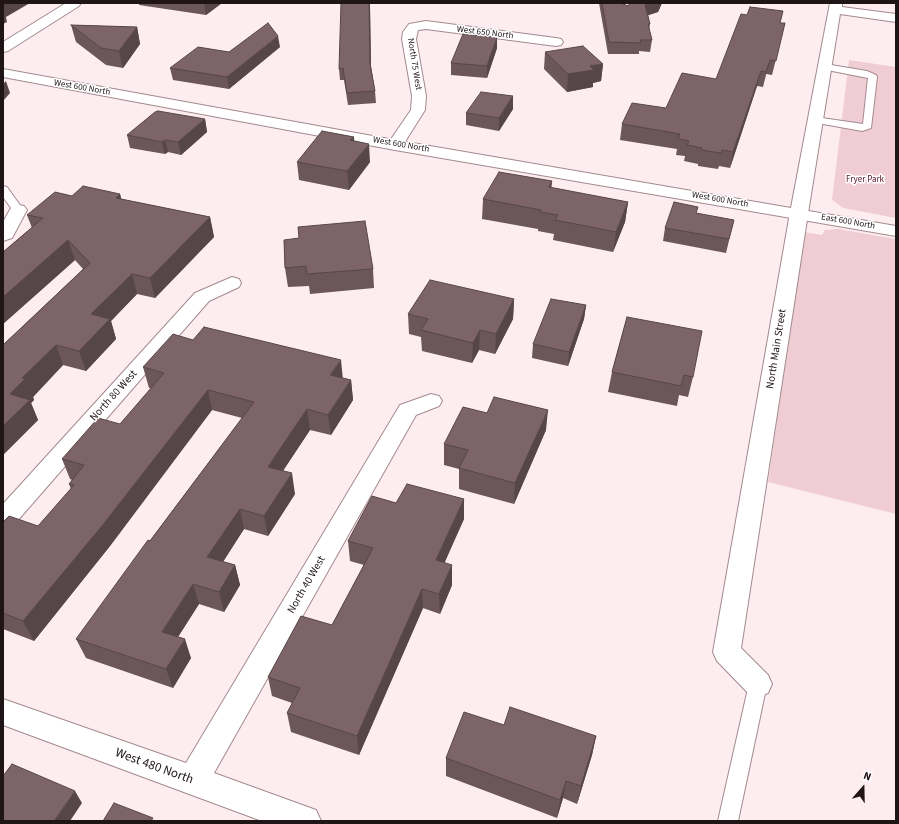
<!DOCTYPE html>
<style>
body{margin:0}
#map{position:relative;width:899px;height:824px;overflow:hidden;background:#feedf0;font-family:"Source Sans 3",sans-serif}
canvas{display:block}
.frame{position:absolute;inset:0;border:4px solid #1f1517;pointer-events:none}
.north{position:absolute;left:843px;top:768px;width:40px;height:40px;-webkit-text-stroke:3px #fff;paint-order:stroke;rotate:20deg;font-size:11px;font-weight:700;line-height:16px;text-align:center;color:#1f1517}
.north::after{content:'';display:block;margin:auto;width:14px;height:18px;background:#1f1517;clip-path:polygon(50% 0,100% 100%,50% 72%,0 100%)}
</style>
<div id="map">
<canvas width="899" height="824"></canvas>
<div class="frame"></div>
<div class="north">N</div>
</div>
<script>
const g = document.querySelector('canvas').getContext('2d');
g.lineJoin = 'round';
function paint(path, color) {
  g.fillStyle = color;
  g.fill(path, 'evenodd');
}
function shape(rows) {
  const path = new Path2D();
  for (const r of rows) {
    path.moveTo(r[0], r[1]);
    for (let i = 2; i < r.length; i += 2) path.lineTo(r[i], r[i + 1]);
  }
  return path;
}
function stroke(path, color, width, dash) {
  g.strokeStyle = color;
  g.lineWidth = width;
  g.lineCap = dash ? 'butt' : 'round';
  g.setLineDash(dash || []);
  g.stroke(path);
}
function label(font, color, halo, rows, align = 'center') {
  g.font = font + ' "Source Sans 3",sans-serif';
  g.lineWidth = 3;
  g.setLineDash([]);
  g.textBaseline = 'middle';
  g.strokeStyle = halo;
  g.fillStyle = color;
  for (const [text, x, y, turn = 0] of rows) {
    g.save();
    g.translate(x, y);
    g.rotate((+turn || 0) * Math.PI / 180);
    g.textAlign = isNaN(turn) ? turn : align;
    if (halo) g.strokeText(text, 0, 0);
    g.fillText(text, 0, 0);
    g.restore();
  }
}
const green = shape([
 [849,60,896,67,896,218,843,208,832,200],
 [838,229,896,239,896,514,768,482,804,232,822,235,825,230]
]);
const service = shape([
 [825,64,867,71,876,75,877,77,871,128,862,131,812,122,810,120,812,118,815,117,863,124,868,78,822,69,821,67,825,64],
 [3,186,7,187,22,208,23,210,22,212,14,212,3,197,3,186],
 [758,676,764,678,767,684,738,821,718,821,749,684,752,678,758,676]
]);
const minor = shape([
 [66,3,81,3,79,6,8,51,3,52,3,42,66,3],
 [830,3,842,3,842,7,896,14,896,22,840,14,808,213,741,648,768,675,772,684,768,693,758,697,748,693,717,661,713,652,790,213,830,3],
 [426,21,556,38,561,39,563,42,561,45,556,46,426,29,418,30,416,39,426,96,425,110,401,148,395,150,389,148,387,145,411,110,412,96,402,39,403,32,409,24,426,21],
 [18,205,24,206,27,210,12,238,3,241,3,222,12,206,18,205],
 [232,277,239,279,241,283,239,287,209,301,12,527,3,530,3,504,195,293,232,277],
 [431,394,439,396,442,401,439,406,416,415,214,773,316,810,321,821,262,821,3,725,3,699,186,763,400,405,431,394]
]);
const tertiary = shape([
 [3,69,395,140,896,226,896,236,395,150,3,77,3,69]
]);
const wall = shape([
 [139,3,222,3,206,15,139,5],
 [370,3,371,66,375,91,376,103,348,105,344,80,340,80,339,69],
 [599,3,621,3,628,6,630,3,662,3,658,12,648,15,650,24,649,30,652,40,650,52,639,51,639,54,608,54],
 [780,23,785,23,772,75,766,74,763,87,757,86,730,168,719,166,718,169,698,166,698,164,684,161,685,156,676,155,677,149,620,140,622,124,666,108,716,79],
 [71,25,137,27,140,44,123,68,106,65,76,42],
 [280,47,229,89,173,80,170,68,229,52],
 [497,48,487,78,451,75,451,63],
 [545,52,603,64,601,81,593,83,593,87,567,92,544,69],
 [513,96,513,109,499,131,466,125,466,113],
 [205,119,207,132,181,155,168,152,165,154,130,148,127,135],
 [354,137,354,141,370,162,349,190,299,180,297,162],
 [552,181,551,188,628,202,625,222,613,252,553,240,554,234,538,231,538,229,482,219,483,199],
 [120,194,121,199,210,217,214,237,155,298,137,294,111,321,116,339,86,371,63,365,33,397,34,400,31,403,38,420,4,454,3,454,3,345,83,269,75,260,3,324,3,252,32,228,27,215,72,196],
 [696,214,734,220,726,253,663,241,665,228],
 [284,240,373,269,374,288,310,294,309,286,288,287,285,268],
 [514,299,513,319,495,354,479,350,472,363,422,351,421,337,409,334,408,314],
 [586,305,584,319,568,366,532,358,533,344],
 [627,317,693,377,688,397,679,395,677,406,608,392,612,372],
 [143,367,343,378,351,380,353,400,331,435,310,430,283,471,295,494,268,536,244,529,223,562,235,565,240,585,224,612,199,604,178,637,191,658,173,688,86,658,76,639,242,418,212,410,110,546,34,641,3,629,3,522,38,526,71,489,69,484,72,480,70,479,62,459,120,424,151,388,149,388],
 [546,430,514,504,459,489,459,469,444,465,444,444],
 [464,499,464,519,444,562,452,585,440,614,423,608,359,755,291,732,287,713,292,703,272,696,268,677,332,625,364,565,350,561,348,541,396,503],
 [504,725,596,736,592,755,577,804,563,798,557,818,446,776,446,758]
]);
const shadedWall = shape([
 [3,3,30,3,6,17,7,22,3,24],
 [204,3,222,3,206,15],
 [369,3,370,9,371,75,370,64],
 [653,3,662,3,658,12,643,17,645,5],
 [137,27,140,44,123,68,119,51],
 [278,36,280,47,229,89,227,77],
 [497,37,497,48,487,78,487,66],
 [770,60,766,74,763,87,766,72],
 [603,64,601,81,593,83,593,87,567,92,568,74,590,66],
 [761,71,757,86,730,168,733,152],
 [6,81,10,93,3,101,3,84],
 [513,96,513,109,499,131,499,118],
 [205,119,207,132,181,155,178,142],
 [354,137,355,155,350,140],
 [165,140,168,152,165,154,162,142],
 [369,144,370,162,349,190,347,171],
 [552,181,550,200,549,187],
 [120,194,125,213,116,198],
 [628,202,625,222,613,252,616,232],
 [210,217,214,237,155,298,150,278],
 [68,240,75,260,3,324,3,297],
 [132,274,137,294,111,321,116,339,86,371,79,351,91,314],
 [514,299,513,319,495,354,496,334],
 [586,305,584,319,568,366,569,352],
 [480,330,479,350,472,363,473,343],
 [56,345,63,365,33,397,34,400,31,403,38,420,4,454,3,451,3,426,10,394,22,378],
 [341,360,343,380,330,375],
 [351,380,353,400,331,435,328,415],
 [208,390,212,410,110,546,34,641,23,621],
 [307,409,310,430,272,487,268,467],
 [548,410,546,430,514,504,515,483],
 [292,473,295,494,268,536,264,516],
 [464,499,464,519,437,580,436,560],
 [240,509,244,529,213,577,207,557],
 [235,565,240,585,224,612,219,592],
 [452,565,452,585,440,614,439,594],
 [193,584,199,604,169,651,162,632],
 [422,589,423,608,359,755,357,736],
 [185,639,191,658,173,688,166,669],
 [596,736,592,755,577,804,581,786],
 [566,781,563,798,557,818,560,800],
 [75,791,82,803,70,821,54,821]
]);
const building = shape([
 [341,3,369,3,370,64,375,91,347,93,343,68,339,69,341,3],
 [602,3,621,3,628,6,630,3,653,3,645,5,650,24,648,24,652,40,640,40,641,43,609,42,602,3],
 [750,7,783,11,780,23,785,23,776,61,770,60,766,72,761,71,733,152,722,150,721,153,701,150,702,148,687,145,689,141,678,139,680,134,622,124,632,103,666,108,682,73,716,79,741,14,747,15,750,7],
 [268,23,278,36,227,77,170,68,198,47,229,52,268,23],
 [71,25,137,27,119,51,101,48,71,25],
 [463,34,497,37,487,66,451,63,463,34],
 [583,46,603,64,590,66,594,70,568,74,545,52,583,46],
 [481,92,513,96,499,118,466,113,481,92],
 [158,111,205,119,178,142,165,140,162,142,127,135,155,112,158,111],
 [322,131,354,137,350,140,369,144,347,171,297,162,322,131],
 [499,172,552,181,549,187,628,202,616,232,555,220,558,215,540,212,541,210,483,199,499,172],
 [83,186,120,194,116,198,210,217,150,278,132,274,91,314,110,319,79,351,56,345,22,378,25,379,10,394,30,400,3,426,3,345,90,263,68,240,3,297,3,252,43,218,27,215,55,192,72,196,83,186],
 [674,202,698,207,696,213,734,220,729,239,665,228,674,202],
 [365,221,373,269,307,274,306,266,285,268,284,240,299,238,298,227,365,221],
 [430,280,514,299,496,334,480,330,473,343,421,330,428,319,408,314,430,280],
 [551,299,586,305,569,352,533,344,551,299],
 [627,317,702,331,693,377,684,375,681,386,612,372,627,317],
 [204,327,341,360,330,375,351,380,328,415,307,409,268,467,292,473,264,516,240,509,207,557,235,565,219,592,193,584,162,632,185,639,166,669,76,639,148,540,150,541,254,402,208,390,102,526,23,621,3,613,3,522,9,516,38,526,74,485,69,484,84,465,62,459,98,418,120,424,164,373,143,367,173,334,193,340,204,327],
 [494,397,548,410,515,483,459,468,468,450,444,444,463,407,487,413,494,397],
 [407,484,464,499,436,560,452,565,439,594,422,589,357,736,287,713,300,688,268,677,301,616,332,625,373,548,348,541,372,496,396,503,407,484],
 [510,707,596,736,581,786,566,781,560,800,446,758,464,712,504,725,510,707],
 [12,764,75,791,54,821,3,821,3,776,12,764],
 [114,803,153,818,151,821,103,821,114,803]
]);
const farStreetnames = [
 ["West 650 North",485,33,7],
 ["North 75 West",414,64,81],
 ["West 600 North",82,88,10],
 ["West 600 North",401,145,10],
 ["West 600 North",720,200,10],
 ["East 600 North",848,222,10]
];
const farParknames = [
 ["Fryer Park",865,180]
];
const streetNames = [
 ["North Main Street",777,349,-81],
 ["North 80 West",114,396,-48],
 ["North 40 West",307,585,-60]
];
const nearStreetnames = [
 ["West 480 North",154,767,20]
];
paint(green, '#f0cdd4');
stroke(service, '#a48a8f', 2);
stroke(minor, '#a48a8f', 2);
stroke(tertiary, '#a48a8f', 2);
paint(service, '#fff');
paint(minor, '#fff');
paint(tertiary, '#fff');
paint(wall, '#6b5659');
paint(shadedWall, '#574649');
paint(building, '#7c6468');
stroke(building, '#574649', 1);
label('9px', '#1f1517', '#fff', farStreetnames);
label('9px', '#541328', '#fff', farParknames);
label('11px', '#1f1517', '#fff', streetNames);
label('13px', '#1f1517', '#fff', nearStreetnames);
</script>
